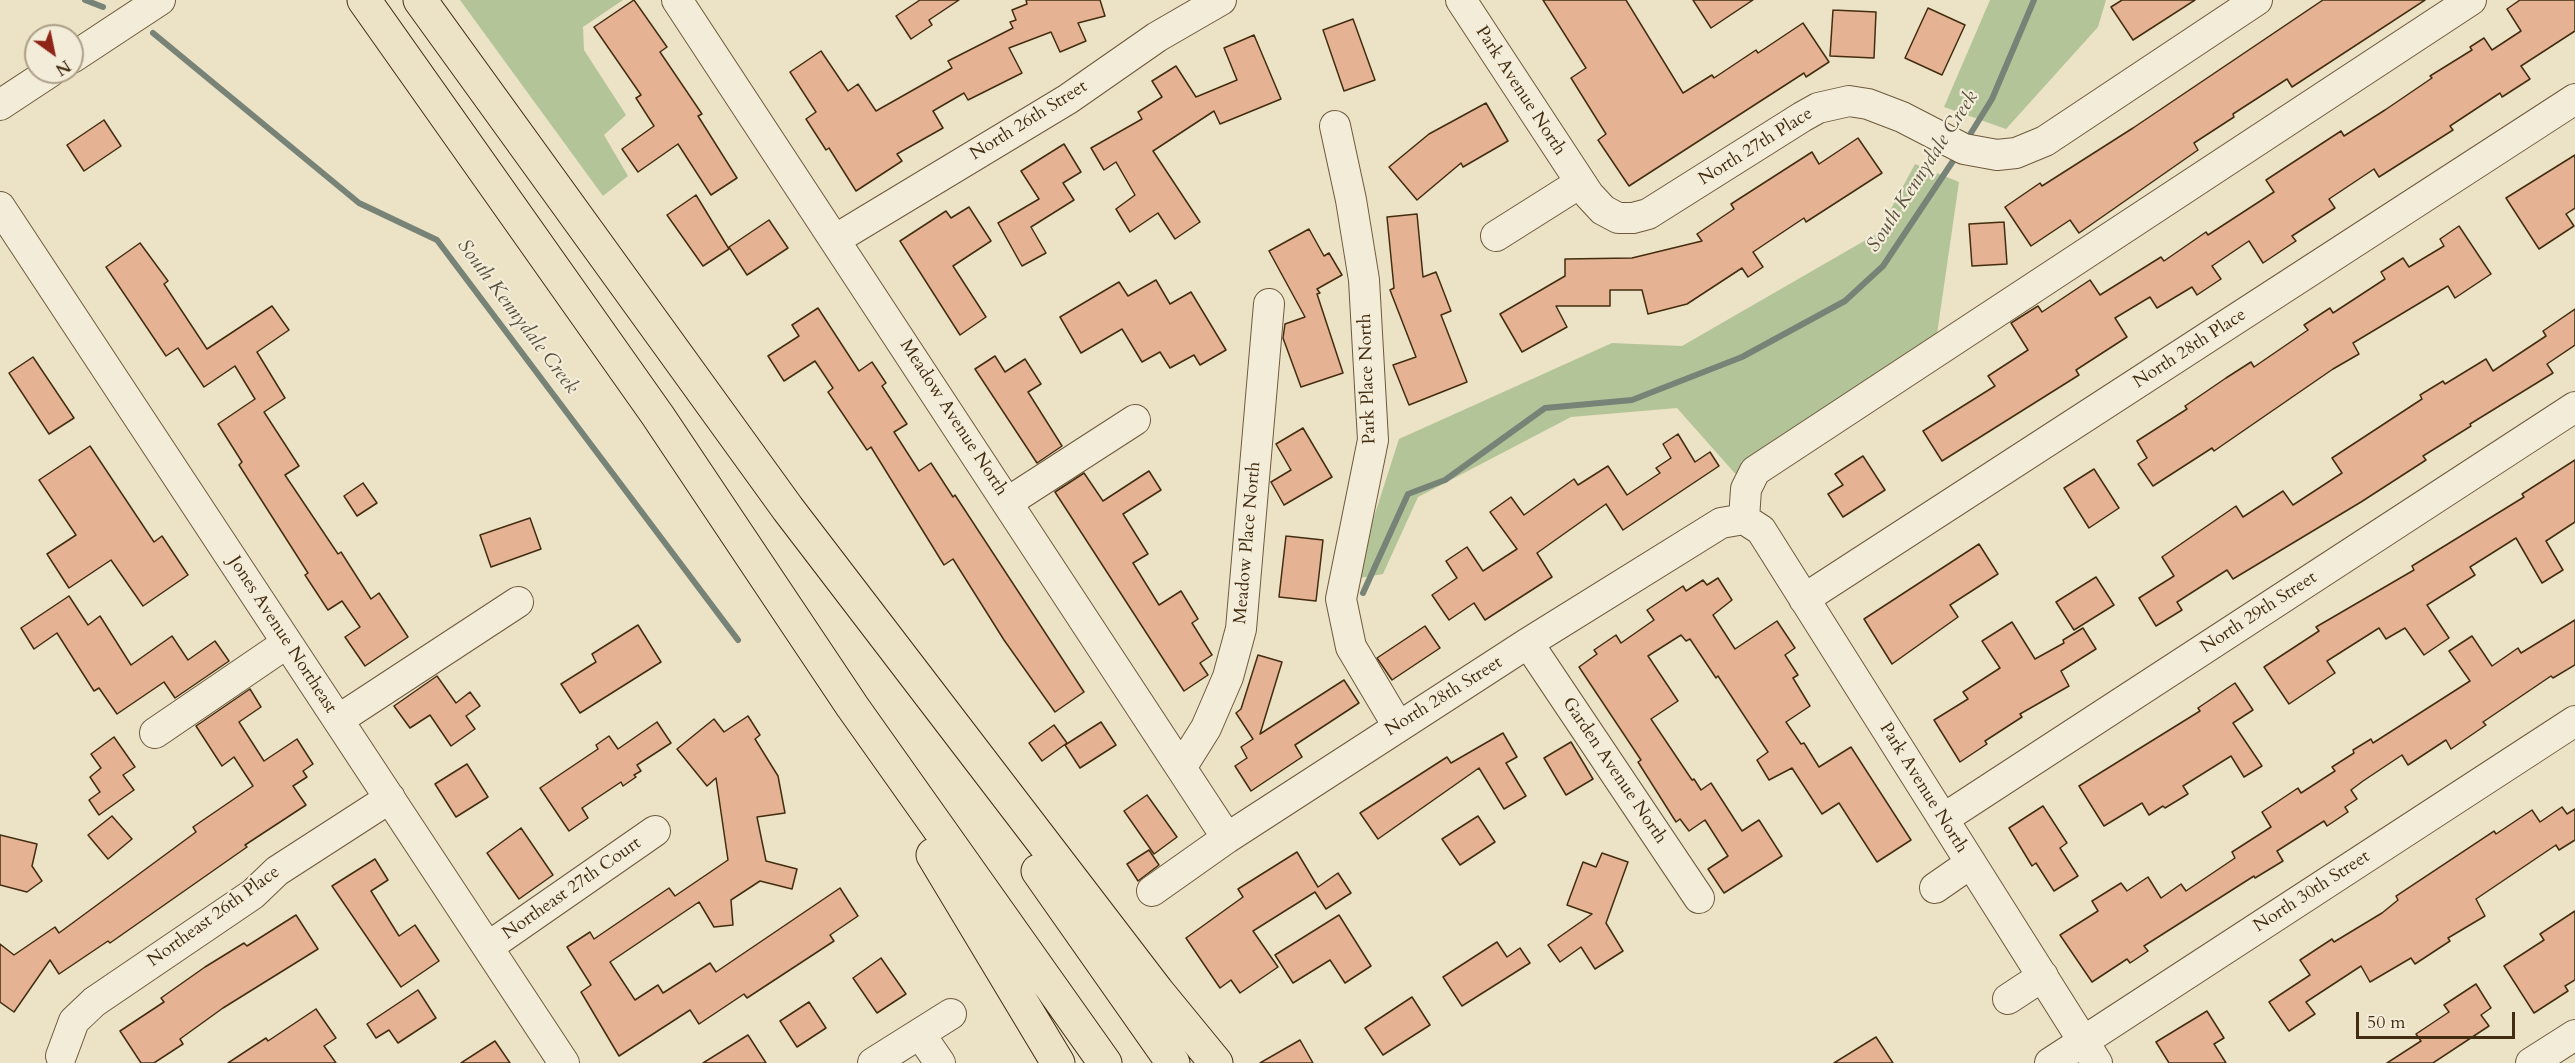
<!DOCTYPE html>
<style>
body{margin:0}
#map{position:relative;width:2575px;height:1063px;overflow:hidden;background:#ece2c5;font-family:Cardo,serif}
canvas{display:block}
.north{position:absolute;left:24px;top:24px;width:60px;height:60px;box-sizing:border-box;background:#f3ecd9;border:2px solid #ada089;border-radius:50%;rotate:147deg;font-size:16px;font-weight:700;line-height:24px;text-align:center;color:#432d10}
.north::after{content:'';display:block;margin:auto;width:21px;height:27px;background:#8f2418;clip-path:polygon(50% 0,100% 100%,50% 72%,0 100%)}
.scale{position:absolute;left:2356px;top:1012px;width:159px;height:27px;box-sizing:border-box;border:3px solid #432d10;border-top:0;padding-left:8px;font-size:18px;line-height:21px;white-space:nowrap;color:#432d10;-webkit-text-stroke:4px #f3ecd9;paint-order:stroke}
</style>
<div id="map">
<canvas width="2575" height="1063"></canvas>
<div class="north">N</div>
<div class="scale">50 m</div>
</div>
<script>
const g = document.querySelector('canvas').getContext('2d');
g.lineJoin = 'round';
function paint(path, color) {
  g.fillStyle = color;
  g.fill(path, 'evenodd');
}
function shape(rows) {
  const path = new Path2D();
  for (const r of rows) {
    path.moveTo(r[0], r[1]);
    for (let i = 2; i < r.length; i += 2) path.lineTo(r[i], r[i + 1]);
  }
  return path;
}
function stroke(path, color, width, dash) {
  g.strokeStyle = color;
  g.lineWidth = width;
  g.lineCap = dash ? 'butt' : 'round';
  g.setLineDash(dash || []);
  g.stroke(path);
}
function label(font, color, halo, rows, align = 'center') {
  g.font = font + ' Cardo,serif';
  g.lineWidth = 4.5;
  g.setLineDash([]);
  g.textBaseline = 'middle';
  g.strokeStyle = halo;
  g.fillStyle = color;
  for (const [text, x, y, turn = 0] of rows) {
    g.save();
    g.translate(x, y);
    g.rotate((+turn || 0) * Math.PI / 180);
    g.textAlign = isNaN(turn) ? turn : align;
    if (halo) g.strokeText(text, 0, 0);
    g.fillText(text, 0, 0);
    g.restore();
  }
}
const green = shape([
 [460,0,623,0,583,27,584,50,626,115,604,135,628,176,603,196],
 [1990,0,2106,0,2098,27,2006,129,1944,107],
 [1915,164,1959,182,1937,334,1739,478,1677,408,1571,417,1418,497,1383,574,1354,579,1399,439,1612,343,1682,346,1878,233]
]);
const stream = shape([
 [85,0,103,7],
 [153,33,359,203,437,240,738,640],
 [1966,141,1992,99,2034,0],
 [1363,593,1408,494,1445,480,1545,408,1632,400,1742,357,1845,301,1883,266,1957,155]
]);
const building = shape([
 [634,0,667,47,660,52,702,114,698,116,737,178,711,195,678,144,638,172,622,149,654,126,636,98,641,95,594,27,634,0],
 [920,0,959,0,929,20,932,25,911,39,896,16,920,0],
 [1026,0,1100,0,1105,16,1078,23,1086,41,1060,52,1051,32,1009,48,1022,73,968,100,964,93,933,111,943,128,897,154,902,161,856,191,829,148,826,150,806,119,816,112,790,72,821,51,848,91,858,84,876,111,952,68,948,61,1013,28,1010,22,1016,20,1012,10,1027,4,1026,0],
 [1543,0,1626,0,1683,93,1712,75,1714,78,1756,50,1758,53,1803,23,1829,62,1806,77,1804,73,1629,186,1598,140,1606,134,1571,78,1586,68,1543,0],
 [1693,0,1753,0,1711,28,1693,0],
 [2122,0,2195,0,2133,40,2111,7,2122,0],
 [2323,0,2425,0,2292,87,2287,79,2233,114,2234,117,2194,143,2198,150,2079,233,2070,220,2031,246,2005,207,2040,183,2042,186,2133,128,2323,0],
 [2520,0,2575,0,2575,31,2521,66,2530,79,2502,97,2500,93,2450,126,2453,130,2379,177,2374,169,2329,199,2335,208,2292,236,2296,241,2263,263,2249,241,2212,266,2221,279,2197,295,2192,287,2157,308,2150,297,2115,318,2127,337,2076,370,2079,375,1942,461,1923,431,1995,386,1988,376,2028,350,2011,323,2038,306,2042,312,2090,280,2100,295,2161,257,2164,261,2206,232,2208,235,2274,192,2266,180,2341,131,2344,136,2385,110,2432,78,2430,76,2472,50,2470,47,2484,38,2492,50,2521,31,2507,9,2520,0],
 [1928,8,1965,25,1942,75,1905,58,1928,8],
 [1833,10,1876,12,1874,58,1830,56,1833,10],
 [1353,19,1375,80,1344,91,1323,30,1353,19],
 [1254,35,1281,99,1220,124,1214,111,1153,151,1200,222,1175,239,1158,213,1130,232,1116,209,1135,195,1116,162,1104,170,1091,148,1142,119,1138,112,1162,97,1152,81,1176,66,1196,97,1237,80,1224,48,1254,35],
 [1486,103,1508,141,1463,167,1461,163,1417,200,1389,167,1429,134,1486,103],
 [104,120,121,146,84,171,67,145,104,120],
 [1858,138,1882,173,1806,222,1804,218,1753,252,1763,267,1748,277,1742,268,1687,304,1648,314,1642,290,1610,290,1610,306,1556,306,1567,327,1522,352,1500,314,1565,276,1565,259,1632,258,1702,241,1697,234,1734,209,1731,204,1812,152,1819,164,1858,138],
 [1064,144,1081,172,1063,183,1074,200,1031,227,1046,253,1022,266,998,223,1039,199,1021,171,1064,144],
 [2575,155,2575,208,2566,214,2574,226,2539,249,2506,198,2575,155],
 [696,195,729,249,703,266,667,215,696,195],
 [969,207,991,241,953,266,986,317,960,335,900,241,946,211,951,218,969,207],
 [1417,214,1423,277,1436,272,1451,311,1441,315,1467,382,1409,405,1393,365,1416,357,1390,290,1394,288,1387,217,1417,214],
 [769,220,788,248,747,275,729,247,769,220],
 [2004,222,2007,264,1972,266,1969,224,2004,222],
 [2459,226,2491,274,2455,298,2448,286,2353,343,2359,354,2333,369,2214,451,2212,448,2153,486,2138,464,2147,458,2137,441,2187,409,2185,406,2226,378,2251,362,2254,367,2308,330,2304,325,2330,308,2333,313,2385,279,2381,272,2403,258,2409,267,2444,246,2440,239,2459,226],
 [1309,229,1324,256,1329,253,1342,275,1317,289,1320,293,1317,294,1343,373,1301,387,1283,338,1285,324,1305,317,1269,251,1309,229],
 [140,243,168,281,164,284,207,349,272,306,289,330,257,352,285,398,264,412,299,466,285,475,338,554,341,552,371,599,379,593,408,637,365,666,345,637,360,627,342,601,328,610,305,575,308,573,239,465,242,462,218,424,255,399,235,366,204,387,178,348,166,356,106,267,140,243],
 [1156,280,1170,304,1191,292,1226,350,1200,365,1194,355,1170,368,1160,352,1142,362,1122,329,1081,353,1060,317,1119,282,1128,296,1156,280],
 [818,308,859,371,872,362,886,383,882,386,907,424,894,432,919,471,931,463,953,497,955,495,1084,692,1055,712,1004,640,953,559,944,565,871,447,867,450,828,392,833,388,815,361,784,381,768,356,799,336,792,325,818,308],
 [2575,309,2575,345,2547,364,2553,373,2470,424,2471,426,2423,456,2426,460,2361,502,2233,579,2227,570,2177,602,2182,610,2156,626,2139,598,2174,576,2162,557,2236,506,2243,517,2283,491,2293,505,2342,473,2332,458,2422,399,2420,395,2443,381,2445,384,2486,359,2493,371,2546,336,2543,331,2575,309],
 [995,356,1005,372,1025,359,1041,384,1028,392,1062,446,1037,463,975,369,995,356],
 [33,357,74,418,49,434,9,373,33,357],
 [1303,428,1332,477,1284,505,1271,482,1291,470,1276,444,1303,428],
 [1678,434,1695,462,1710,452,1719,466,1623,530,1606,504,1537,553,1552,577,1485,620,1474,603,1449,620,1432,595,1457,578,1446,561,1467,547,1483,571,1517,549,1490,512,1511,497,1524,515,1574,479,1578,485,1608,466,1627,495,1660,473,1656,468,1671,458,1663,444,1678,434],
 [90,446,154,542,162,536,188,575,143,606,111,560,69,588,47,554,76,535,39,480,90,446],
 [1863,456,1885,490,1843,517,1828,494,1843,485,1835,474,1863,456],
 [2575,460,2575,522,2546,541,2563,570,2542,583,2516,538,2470,567,2475,575,2427,605,2449,638,2424,655,2405,628,2386,639,2379,628,2327,661,2335,673,2289,704,2264,667,2319,631,2316,627,2414,570,2412,566,2524,497,2522,494,2575,460],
 [2094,469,2119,508,2089,528,2064,488,2094,469],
 [1149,471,1161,490,1123,514,1148,554,1133,563,1159,605,1181,591,1198,619,1192,623,1212,655,1200,663,1208,675,1184,691,1055,492,1084,473,1103,501,1149,471],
 [363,483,377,503,357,516,344,496,363,483],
 [530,518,541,549,491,567,480,535,530,518],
 [1286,536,1323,540,1316,601,1279,597,1286,536],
 [1979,544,1998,574,1950,605,1958,617,1892,664,1864,619,1979,544],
 [2096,577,2114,605,2074,630,2056,602,2096,577],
 [1718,578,1732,600,1713,615,1735,649,1777,621,1795,648,1785,655,1798,675,1793,678,1810,706,1786,722,1801,744,1804,743,1819,767,1851,747,1911,840,1877,862,1839,803,1822,814,1792,768,1769,780,1757,760,1768,752,1718,676,1716,678,1690,639,1686,641,1681,635,1648,656,1678,701,1651,719,1692,780,1694,779,1701,790,1711,783,1742,831,1759,820,1782,856,1724,893,1708,869,1728,856,1705,820,1689,831,1680,819,1676,822,1638,762,1641,760,1579,667,1597,654,1594,650,1616,635,1621,643,1654,620,1647,610,1683,586,1686,591,1703,580,1707,585,1718,578],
 [69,596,88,625,100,616,131,665,172,636,188,660,215,641,229,661,175,698,164,682,117,714,99,688,94,691,57,633,34,649,21,628,69,596],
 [2575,620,2575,665,2553,678,2551,676,2483,722,2486,725,2451,749,2446,740,2408,765,2402,755,2363,781,2351,790,2357,799,2345,807,2348,812,2327,826,2324,821,2277,851,2283,861,2255,878,2254,876,2144,946,2148,951,2130,963,2127,959,2092,982,2060,935,2098,911,2092,901,2121,883,2127,891,2148,877,2161,898,2181,884,2186,891,2235,858,2232,852,2271,827,2262,812,2298,788,2301,793,2335,771,2332,767,2354,753,2353,750,2371,739,2373,743,2470,681,2449,651,2472,636,2492,666,2518,648,2521,653,2575,620],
 [2012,622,2035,659,2064,643,2063,640,2083,628,2096,649,2061,671,2069,686,2020,714,2022,717,1985,741,1987,744,1960,762,1934,720,1968,699,1963,692,2000,668,1982,641,2012,622],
 [638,625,661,662,580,713,561,684,596,662,592,654,638,625],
 [1425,626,1440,648,1392,680,1377,658,1425,626],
 [1258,655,1282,662,1260,734,1344,680,1359,703,1295,745,1302,757,1251,791,1235,766,1247,758,1241,747,1253,739,1236,713,1241,709,1258,655],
 [437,676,456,703,470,692,480,706,466,716,475,729,451,746,430,715,410,728,394,706,437,676],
 [2235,683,2253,710,2233,723,2262,766,2244,777,2231,756,2183,786,2188,794,2165,808,2163,806,2149,815,2142,803,2104,826,2079,786,2200,711,2198,708,2235,683],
 [250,689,261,707,239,722,264,761,297,739,313,764,303,771,307,777,293,786,306,805,245,845,247,847,110,943,108,941,59,974,50,960,14,1012,0,1002,0,944,14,955,55,927,59,933,196,832,193,827,253,786,234,757,222,766,196,726,250,689],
 [748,716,760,735,755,739,778,776,785,813,757,817,766,861,797,869,792,889,760,881,731,900,733,925,714,927,699,902,610,962,635,1000,658,985,663,993,710,963,716,972,840,888,858,916,830,935,834,941,747,998,744,994,699,1024,690,1010,619,1056,581,992,591,985,567,947,590,932,594,939,669,888,675,896,728,860,716,778,707,786,677,749,714,719,724,732,748,716],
 [657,722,671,743,637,765,641,771,634,775,636,777,623,786,621,782,582,808,588,818,569,831,540,788,598,749,596,745,609,736,618,749,657,722],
 [1101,722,1116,745,1080,768,1065,745,1101,722],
 [1054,725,1067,743,1042,761,1029,743,1054,725],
 [1503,733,1517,757,1506,763,1526,796,1504,809,1479,768,1378,839,1360,813,1447,757,1451,763,1503,733],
 [114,737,135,767,123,775,134,790,99,815,89,800,100,792,90,777,101,768,91,754,114,737],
 [1571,742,1593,779,1566,795,1544,758,1571,742],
 [467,764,488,797,456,817,435,784,467,764],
 [1147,795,1177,837,1154,854,1124,811,1147,795],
 [2043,806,2067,843,2060,848,2078,876,2054,891,2036,863,2032,866,2009,828,2043,806],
 [2562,807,2567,814,2575,809,2575,840,2559,850,2556,845,2476,899,2485,916,2448,938,2450,941,2415,964,2411,958,2370,982,2361,966,2306,1002,2315,1014,2289,1031,2269,1002,2310,975,2300,960,2332,939,2334,942,2382,913,2398,900,2396,896,2494,831,2496,834,2532,810,2540,822,2562,807],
 [112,816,132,839,108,859,88,835,112,816],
 [1478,816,1495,842,1460,865,1442,839,1478,816],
 [521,828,553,875,519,899,487,853,521,828],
 [0,835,37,844,32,866,42,881,27,892,0,885,0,835],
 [1149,850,1159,865,1138,881,1127,864,1149,850],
 [1297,852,1318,887,1338,873,1351,893,1326,909,1315,892,1253,931,1278,967,1240,993,1231,980,1220,988,1186,938,1243,897,1238,889,1297,852],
 [1602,853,1628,862,1606,923,1623,951,1595,969,1581,947,1560,962,1548,945,1592,914,1567,905,1583,862,1596,867,1602,853],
 [375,859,388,880,371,891,399,936,415,925,439,961,401,987,332,886,375,859],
 [2575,911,2575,980,2565,986,2568,991,2534,1013,2504,966,2544,940,2540,934,2575,911],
 [296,915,318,949,223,1008,180,1039,183,1044,154,1063,141,1063,120,1031,164,1002,161,998,205,967,244,943,247,946,296,915],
 [1339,915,1371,966,1345,983,1330,960,1293,983,1275,955,1339,915],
 [1497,942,1507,957,1520,948,1530,963,1462,1006,1443,977,1497,942],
 [881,958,906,994,877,1013,853,978,881,958],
 [2476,984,2491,1008,2481,1015,2489,1026,2433,1063,2387,1063,2421,1041,2416,1034,2449,1012,2444,1005,2476,984],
 [418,990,436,1018,398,1043,389,1030,376,1038,367,1024,418,990],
 [1412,997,1430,1025,1383,1055,1365,1028,1412,997],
 [809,1002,826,1028,797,1047,780,1021,809,1002],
 [316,1009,336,1038,324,1046,336,1063,228,1063,266,1038,268,1041,316,1009],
 [2207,1011,2224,1038,2214,1044,2226,1063,2169,1063,2156,1042,2207,1011],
 [748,1035,766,1063,703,1063,748,1035],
 [1876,1037,1893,1063,1834,1063,1876,1037],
 [1300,1040,1313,1063,1260,1063,1300,1040],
 [495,1041,510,1063,461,1063,495,1041]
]);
const minor = shape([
 [677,0,1227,838],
 [1461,0,1589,195,1603,210,1618,218,1633,218,1648,214,1802,117,1818,108,1849,101,1868,104,1902,117,1964,149,1997,155,2016,153,2045,141,2257,0],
 [72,58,160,0],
 [0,105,50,72],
 [1335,126,1351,200,1364,280,1373,440,1341,599,1351,647,1398,726],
 [0,207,564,1063],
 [1496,236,1580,183],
 [836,239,1068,99,1157,37,1221,0],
 [1008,502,1135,420],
 [1744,519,1746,489,1755,471,2471,0],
 [1804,599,2575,99],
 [1528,643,1699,898],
 [338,720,518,602],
 [155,733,287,643],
 [1181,768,1206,728,1228,677,1241,629,1269,304],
 [1943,819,2575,407],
 [1935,888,1971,863],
 [1152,891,1227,838,1528,643,1721,523,1744,519,1761,530,2097,1063],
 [488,947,655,831],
 [2008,999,2043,976],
 [920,1034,940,1063],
 [61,1056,74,1021,94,1002,253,894,277,871,390,798],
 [873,1063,951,1014],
 [2050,1063,2575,721],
 [2531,1063,2575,1035]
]);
const highway = shape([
 [364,0,658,416,852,706,1105,1063],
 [420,0,788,509,1157,991,1216,1063],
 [933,855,1058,1063],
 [1038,871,1173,1063]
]);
const streetNames = [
 ["Park Avenue North",1520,91,57],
 ["North 26th Street",1029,121,-32],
 ["North 27th Place",1756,147,-32],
 ["North 28th Place",2190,349,-33],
 ["Park Place North",1368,379,-92],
 ["Meadow Avenue North",953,418,57],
 ["Meadow Place North",1248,543,-85],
 ["North 29th Street",2259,613,-33],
 ["Jones Avenue Northeast",282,635,57],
 ["North 28th Street",1444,697,-32],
 ["Garden Avenue North",1614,771,56],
 ["Park Avenue North",1923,788,58],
 ["Northeast 27th Court",572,889,-35],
 ["North 30th Street",2312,892,-33],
 ["Northeast 26th Place",214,917,-36]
];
const waterNames = [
 ["South Kennydale Creek",1923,172,-57],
 ["South Kennydale Creek",517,317,53]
];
paint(green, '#b3c498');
stroke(stream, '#788377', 6);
paint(building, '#e5b393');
stroke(building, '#432d10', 1.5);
stroke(minor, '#6d5a3d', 32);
stroke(highway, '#432d10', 35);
stroke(minor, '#f3ecd9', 30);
stroke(highway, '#ece2c5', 33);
label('18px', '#432d10', '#f3ecd9', streetNames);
label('italic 20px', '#59513b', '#f3ecd9', waterNames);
</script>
